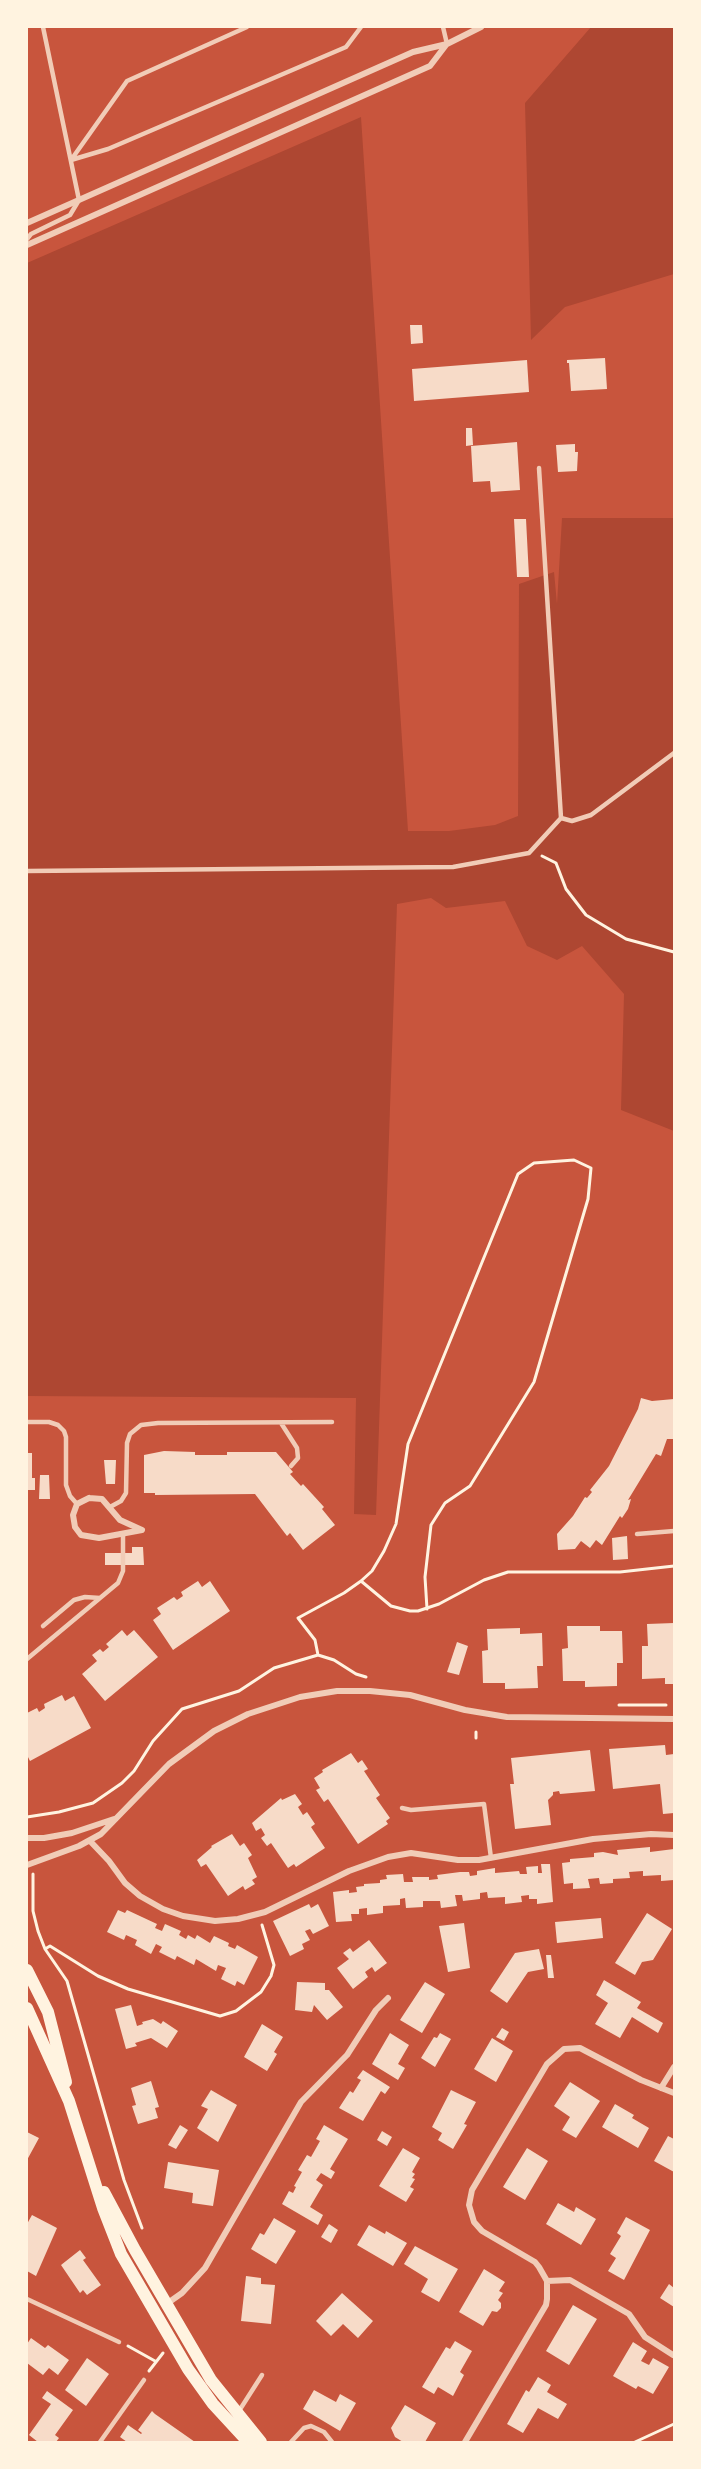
<!DOCTYPE html>
<style>
body{margin:0}
#map{position:relative;width:701px;height:2469px;overflow:hidden;background:#c8553d;font-family:"Public Sans",sans-serif}
canvas{display:block}
.frame{position:absolute;inset:0;border:28px solid #fff3e0;pointer-events:none}
</style>
<div id="map">
<canvas width="701" height="2469"></canvas>
<div class="frame"></div>
</div>
<script>
const g = document.querySelector('canvas').getContext('2d');
g.lineJoin = 'round';
function paint(path, color) {
  g.fillStyle = color;
  g.fill(path, 'evenodd');
}
function shape(rows) {
  const path = new Path2D();
  for (const r of rows) {
    path.moveTo(r[0], r[1]);
    for (let i = 2; i < r.length; i += 2) path.lineTo(r[i], r[i + 1]);
  }
  return path;
}
function stroke(path, color, width, dash) {
  g.strokeStyle = color;
  g.lineWidth = width;
  g.lineCap = dash ? 'butt' : 'round';
  g.setLineDash(dash || []);
  g.stroke(path);
}
const green = shape([
 [591,27,674,27,674,274,565,307,531,340,525,103],
 [361,117,408,831,449,831,495,825,518,816,519,584,554,572,557,604,562,518,674,518,674,1131,621,1110,624,994,582,946,557,960,527,946,505,901,446,908,431,898,397,904,376,1515,354,1514,356,1398,27,1396,27,263]
]);
const building = shape([
 [410,325,422,325,423,343,411,344],
 [605,358,607,389,571,391,569,363,567,363,567,360],
 [527,360,529,392,414,401,412,369],
 [466,428,472,428,473,445,466,446],
 [517,442,520,490,491,492,490,481,473,482,471,446],
 [575,444,575,452,578,452,577,471,558,472,556,445],
 [514,519,526,519,529,577,517,577],
 [641,1398,652,1401,674,1399,674,1439,667,1439,661,1456,656,1454,628,1500,631,1499,628,1509,622,1518,620,1516,602,1545,596,1540,590,1548,581,1541,575,1549,558,1550,557,1534,573,1516,585,1497,587,1498,592,1492,590,1490,609,1466,638,1409],
 [164,1451,195,1452,195,1455,227,1455,227,1452,276,1452,293,1472,290,1474,301,1486,303,1484,324,1507,322,1509,335,1525,303,1550,290,1533,287,1536,255,1494,155,1495,155,1493,144,1493,144,1455],
 [27,1453,32,1453,32,1478,35,1478,35,1490,27,1490],
 [104,1460,116,1460,115,1484,106,1484],
 [40,1475,49,1475,50,1499,39,1499],
 [627,1536,628,1559,613,1560,612,1538],
 [132,1547,143,1547,144,1565,105,1565,105,1553,132,1553],
 [198,1581,202,1587,210,1581,230,1611,173,1650,153,1620,161,1614,157,1608,174,1597,177,1600,183,1596,181,1592],
 [674,1623,674,1684,665,1684,665,1678,642,1679,642,1646,648,1646,647,1624],
 [567,1626,600,1626,600,1631,622,1631,623,1663,617,1663,617,1686,585,1687,585,1681,563,1681,562,1649,568,1648],
 [520,1628,520,1634,542,1633,543,1666,537,1666,538,1688,505,1689,505,1683,483,1683,482,1651,488,1650,487,1629],
 [122,1630,127,1636,134,1630,158,1657,105,1701,82,1674,97,1661,92,1655,100,1649,103,1652,109,1647,106,1644],
 [457,1642,468,1646,459,1675,447,1672],
 [62,1695,65,1701,74,1696,91,1728,30,1761,27,1755,27,1713,37,1708,39,1712,45,1708,44,1704],
 [665,1745,666,1755,674,1754,674,1813,663,1814,660,1784,613,1789,609,1749],
 [590,1750,595,1791,560,1794,559,1791,553,1792,553,1795,548,1800,551,1825,515,1829,510,1784,514,1784,511,1758],
 [351,1753,358,1763,362,1760,368,1769,364,1771,380,1795,376,1798,390,1818,386,1821,388,1824,358,1844,328,1799,324,1802,316,1790,320,1788,314,1778,323,1772,322,1770],
 [295,1794,302,1804,298,1807,303,1815,307,1812,315,1824,311,1827,325,1848,296,1867,294,1864,288,1868,271,1843,267,1846,261,1838,265,1835,261,1828,256,1831,252,1823,281,1798,282,1800],
 [232,1834,240,1846,244,1843,252,1855,248,1858,257,1877,252,1880,255,1884,245,1890,243,1886,228,1896,206,1864,201,1867,197,1860,212,1847,211,1846],
 [650,1847,650,1852,674,1849,674,1880,661,1881,661,1875,643,1876,643,1871,629,1872,630,1878,613,1879,613,1883,600,1884,599,1878,588,1879,590,1888,573,1889,573,1883,564,1884,562,1863,570,1862,570,1859,594,1857,594,1853,603,1852,618,1855,617,1850],
 [541,1864,550,1864,553,1902,537,1904,537,1899,529,1899,529,1895,521,1896,522,1902,505,1904,505,1897,488,1898,487,1892,480,1893,480,1899,463,1901,462,1895,455,1895,457,1906,441,1908,440,1901,423,1901,423,1907,406,1908,405,1898,400,1899,400,1905,383,1906,383,1913,367,1915,367,1908,359,1909,359,1914,351,1914,352,1921,336,1922,333,1892,349,1890,349,1893,357,1892,356,1887,364,1886,364,1884,380,1883,380,1880,387,1879,386,1875,403,1874,404,1882,413,1882,412,1877,429,1877,429,1880,438,1879,437,1875,460,1872,469,1872,470,1876,477,1875,477,1871,495,1868,495,1873,519,1871,520,1874,527,1874,526,1867,538,1866,538,1873,542,1873],
 [309,1904,311,1908,318,1904,329,1926,313,1934,310,1929,305,1931,310,1940,302,1944,304,1949,290,1956,273,1921],
 [118,1910,125,1913,127,1910,157,1924,155,1928,162,1931,165,1924,181,1931,179,1935,186,1939,188,1935,195,1939,197,1935,210,1943,214,1936,229,1943,228,1946,235,1949,237,1945,258,1957,244,1985,237,1981,235,1986,221,1979,226,1968,218,1965,216,1971,196,1959,194,1965,177,1956,175,1960,159,1952,162,1947,156,1944,151,1954,135,1945,137,1940,126,1935,124,1940,107,1932],
 [647,1913,672,1929,653,1960,642,1962,635,1975,615,1963],
 [601,1918,603,1938,557,1943,555,1922],
 [464,1923,470,1968,448,1972,439,1926],
 [369,1940,387,1963,375,1972,372,1967,365,1972,368,1977,353,1989,337,1968,349,1959,343,1953,350,1948,353,1952],
 [539,1949,544,1969,528,1972,507,2003,490,1991,515,1953],
 [546,1955,551,1955,554,1978,548,1978],
 [604,1980,641,2002,637,2008,663,2023,658,2033,632,2017,620,2038,595,2024,608,2003,596,1995],
 [297,1982,325,1983,325,1990,329,1990,343,2007,327,2020,314,2005,312,2012,295,2010],
 [425,1982,445,1994,422,2033,400,2020],
 [131,2005,137,2026,143,2024,142,2022,153,2019,161,2024,163,2021,178,2031,167,2048,151,2038,135,2043,137,2046,126,2049,115,2009],
 [262,2024,283,2037,274,2052,277,2054,267,2071,244,2057],
 [502,2028,509,2032,504,2041,496,2037],
 [390,2033,409,2045,398,2064,405,2068,398,2080,372,2064],
 [440,2033,451,2039,435,2067,421,2058,434,2037,437,2038],
 [492,2038,513,2051,496,2082,474,2069],
 [363,2070,390,2087,385,2094,381,2091,363,2121,339,2108,350,2091,353,2093,361,2080,357,2078],
 [151,2081,159,2107,155,2108,158,2118,138,2124,132,2106,136,2105,131,2088],
 [570,2082,600,2101,576,2138,562,2130,570,2117,554,2106],
 [211,2090,237,2105,218,2142,197,2128,208,2109,201,2106],
 [451,2090,476,2102,464,2124,467,2125,453,2149,438,2140,442,2133,432,2127],
 [615,2104,634,2115,632,2118,649,2128,638,2148,602,2127],
 [180,2125,188,2130,176,2149,168,2145],
 [324,2125,348,2139,330,2169,335,2172,331,2179,321,2173,316,2180,323,2185,310,2207,323,2215,318,2225,282,2204,289,2191,293,2193,296,2187,294,2186,302,2172,298,2170,307,2155,311,2157,320,2141,316,2139],
 [382,2131,392,2137,387,2146,377,2140],
 [27,2132,39,2138,27,2160],
 [668,2136,674,2139,674,2172,654,2161],
 [403,2148,420,2158,412,2172,415,2174,412,2178,415,2179,410,2187,414,2189,406,2202,379,2186],
 [527,2148,548,2161,525,2200,503,2187],
 [168,2162,219,2170,213,2206,192,2203,193,2193,164,2188],
 [558,2203,574,2212,576,2207,596,2219,581,2245,546,2224],
 [32,2215,57,2228,36,2276,27,2271,27,2224],
 [626,2217,650,2230,624,2280,608,2271,616,2258,610,2254,621,2236,617,2233],
 [274,2218,296,2231,276,2264,251,2249,260,2233,264,2235],
 [329,2224,338,2230,331,2243,321,2237],
 [369,2225,385,2234,386,2231,407,2243,393,2266,357,2245],
 [415,2246,458,2269,439,2302,421,2292,428,2279,404,2264],
 [80,2250,86,2258,83,2260,101,2285,87,2295,83,2290,80,2293,61,2265],
 [484,2269,505,2282,499,2291,503,2293,498,2300,501,2303,501,2308,497,2312,492,2311,483,2326,459,2312],
 [246,2276,261,2278,261,2284,275,2285,271,2324,241,2321],
 [669,2284,674,2288,674,2307,660,2298],
 [342,2293,373,2321,358,2338,343,2324,331,2336,316,2321],
 [573,2305,597,2319,569,2365,546,2351],
 [31,2338,45,2348,48,2345,69,2360,58,2375,49,2368,43,2375,27,2363,27,2344],
 [455,2341,472,2351,460,2372,464,2375,453,2396,438,2387,434,2394,422,2387,446,2347,450,2349],
 [633,2342,647,2351,641,2361,649,2365,653,2358,669,2367,653,2394,638,2386,636,2389,613,2376],
 [87,2358,109,2374,86,2406,65,2390],
 [538,2377,551,2385,547,2392,567,2404,558,2419,538,2408,523,2433,507,2424,526,2390,529,2392],
 [314,2390,336,2402,340,2394,356,2403,340,2431,303,2409],
 [47,2391,73,2410,55,2435,59,2438,56,2442,38,2442,29,2435,51,2404,42,2398],
 [405,2405,436,2423,425,2442,403,2442,395,2437,391,2428],
 [152,2411,155,2414,195,2442,127,2442,120,2437,128,2425,141,2434,142,2433,138,2430]
]);
const path = shape([
 [542,856,556,863,566,889,586,915,626,939,674,952],
 [361,1581,391,1606,410,1611,418,1611,439,1604,484,1580,508,1572,620,1572,674,1566],
 [318,1655,315,1640,298,1618,344,1593,361,1581,372,1571,384,1551,396,1524,408,1444,518,1174,534,1163,574,1160,591,1168,588,1199,534,1382,470,1486,445,1503,431,1525,425,1577,427,1609],
 [619,1705,666,1705],
 [476,1732,476,1738],
 [27,1817,59,1812,93,1803,122,1783,134,1771,153,1741,182,1709,239,1691,274,1668,318,1655,334,1660,356,1674,366,1677],
 [33,1874,33,1911,38,1931,45,1949,67,1981,124,2180,142,2228],
 [45,1949,50,1946,98,1976,128,1989,220,2016,236,2011,261,1992,271,1976,274,1965,262,1925],
 [128,2346,155,2361],
 [149,2371,163,2353],
 [635,2442,674,2424]
]);
const service = shape([
 [443,27,447,44],
 [71,160,108,149,346,47,361,27],
 [71,160,127,81,247,27],
 [27,239,31,234,70,215,79,200,43,27],
 [539,468,561,818,572,821,591,815,674,753],
 [27,871,453,867,529,853,561,818],
 [27,1422,49,1422,58,1425,64,1431,66,1437,66,1485,70,1496,77,1504],
 [281,1423,297,1448,298,1458,291,1466],
 [110,1507,121,1501,126,1493,127,1443,130,1434,141,1425,158,1423,332,1422],
 [637,1534,674,1531],
 [43,1626,74,1600,85,1597,100,1598],
 [27,1659,118,1583,123,1571,123,1534],
 [402,1808,411,1810,484,1804,491,1858],
 [27,2299,119,2342],
 [239,2411,262,2375],
 [100,2442,144,2380],
 [291,2442,304,2428,311,2426,324,2432,332,2442]
]);
const minor = shape([
 [27,223,413,52,447,44,481,27],
 [27,245,430,66,446,45],
 [89,1498,102,1499,120,1520,142,1530,99,1538,81,1535,75,1527,73,1515,77,1504,89,1498],
 [27,1838,44,1838,72,1833,114,1819],
 [90,1841,109,1861,125,1883,140,1896,163,1909,183,1916,215,1921,238,1919,265,1912,349,1871,388,1857,411,1853,458,1860,479,1860,593,1839,651,1834,674,1835],
 [27,1865,79,1846,101,1834,169,1764,214,1731,248,1714,300,1697,337,1691,370,1691,410,1695,465,1710,507,1717,674,1719],
 [661,2088,674,2067],
 [547,2281,570,2280,629,2314,645,2337,673,2355],
 [165,2305,182,2293,205,2268,301,2102,347,2055,376,2010,388,1998],
 [465,2442,546,2305,547,2299,547,2281,539,2267,535,2262,482,2231,474,2222,469,2205,472,2190,547,2064,564,2049,580,2048,641,2080,674,2093]
]);
const secondary = shape([
 [27,1970,48,2012,66,2082],
 [27,2008,69,2101,103,2208,121,2254,188,2369,213,2404,248,2442],
 [104,2192,135,2250,211,2380,261,2442]
]);
paint(green, '#ae4732');
paint(building, '#f7dbc8');
stroke(path, '#fff3e0', 3);
stroke(service, '#f1ccb7', 4.5);
stroke(minor, '#f1ccb7', 6);
stroke(secondary, '#fff3e0', 12);
</script>
